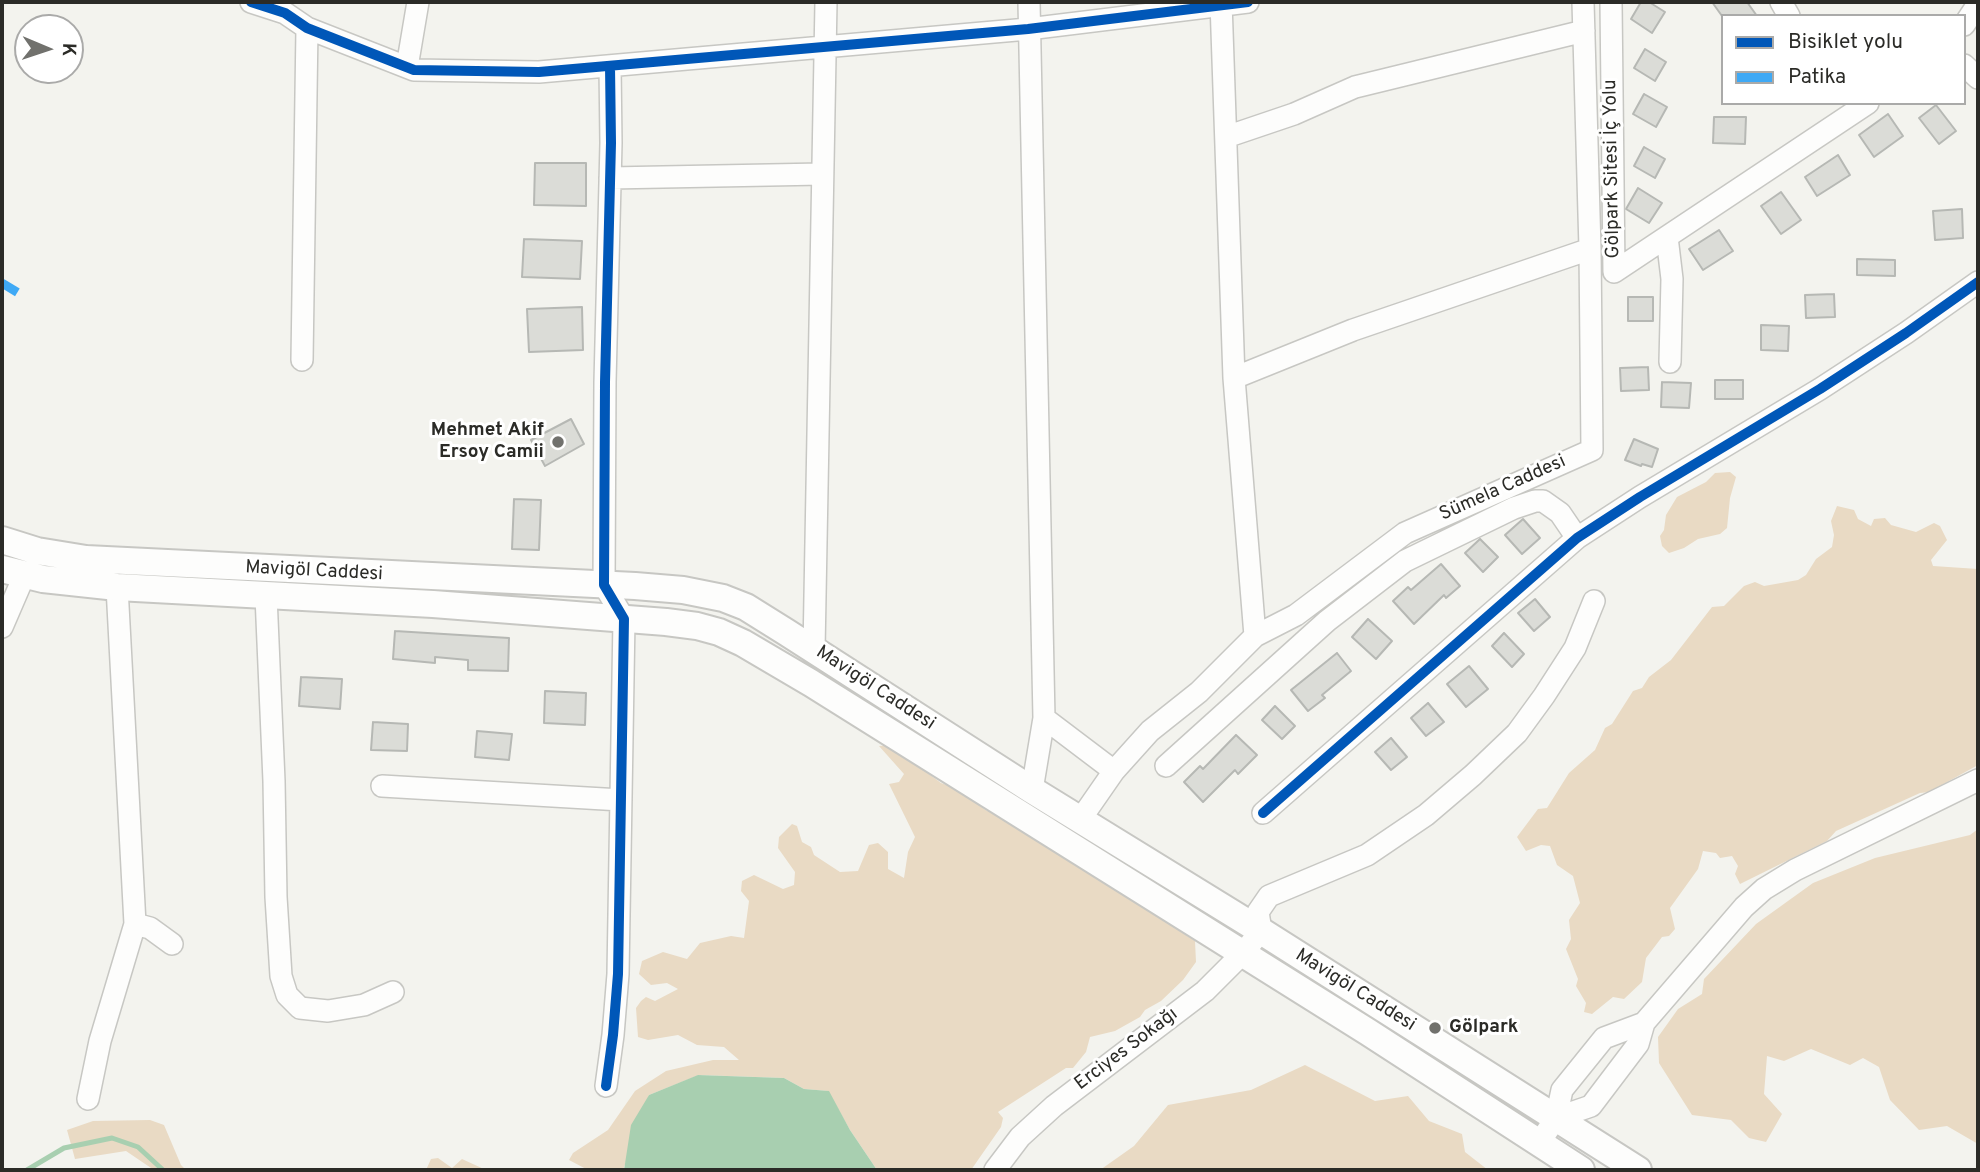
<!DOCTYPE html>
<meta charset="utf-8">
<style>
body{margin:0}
#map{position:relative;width:1980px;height:1172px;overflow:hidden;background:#f3f3ee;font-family:Overpass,sans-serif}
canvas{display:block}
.frame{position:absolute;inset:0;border:4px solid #2b2b27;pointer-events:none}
.legend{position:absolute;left:1721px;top:14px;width:245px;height:91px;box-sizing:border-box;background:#fff;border:2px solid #aaaaa9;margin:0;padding:9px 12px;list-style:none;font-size:21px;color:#2b2b27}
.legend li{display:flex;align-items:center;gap:14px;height:35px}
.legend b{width:35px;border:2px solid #aaaaa9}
.north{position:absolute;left:14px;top:14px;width:70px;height:70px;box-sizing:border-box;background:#fff;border:2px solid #aaaaa9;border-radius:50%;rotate:92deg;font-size:19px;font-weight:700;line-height:28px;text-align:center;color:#2b2b27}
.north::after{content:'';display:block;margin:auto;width:24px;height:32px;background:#71716d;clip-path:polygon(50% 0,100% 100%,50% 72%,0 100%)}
</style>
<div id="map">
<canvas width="1980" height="1172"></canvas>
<div class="frame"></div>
<ul class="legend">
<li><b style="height:9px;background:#0057b8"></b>Bisiklet yolu</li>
<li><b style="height:9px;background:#3fa9f5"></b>Patika</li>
</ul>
<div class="north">K</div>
</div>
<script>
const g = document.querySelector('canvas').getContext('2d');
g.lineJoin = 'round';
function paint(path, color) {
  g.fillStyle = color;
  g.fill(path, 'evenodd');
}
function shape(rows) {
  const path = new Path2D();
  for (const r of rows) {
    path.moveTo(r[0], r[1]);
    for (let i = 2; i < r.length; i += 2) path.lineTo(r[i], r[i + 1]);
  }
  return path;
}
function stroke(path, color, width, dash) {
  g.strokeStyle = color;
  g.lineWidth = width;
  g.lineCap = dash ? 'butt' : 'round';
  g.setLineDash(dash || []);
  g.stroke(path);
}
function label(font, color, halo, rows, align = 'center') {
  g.font = font + ' Overpass,sans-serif';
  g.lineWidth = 6;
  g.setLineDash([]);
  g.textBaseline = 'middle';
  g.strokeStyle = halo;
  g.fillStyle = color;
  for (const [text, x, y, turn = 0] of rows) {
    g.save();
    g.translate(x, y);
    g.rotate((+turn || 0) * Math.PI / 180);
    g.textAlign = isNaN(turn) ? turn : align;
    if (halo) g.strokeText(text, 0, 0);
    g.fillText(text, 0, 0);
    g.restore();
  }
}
const green = shape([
 [1730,472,1736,477,1730,498,1727,528,1720,534,1698,539,1684,548,1669,553,1662,546,1660,536,1664,530,1666,515,1677,497,1706,482,1715,473],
 [1837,506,1854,510,1858,519,1871,526,1874,519,1885,518,1891,525,1916,532,1934,523,1940,526,1947,540,1931,560,1933,566,1978,569,1978,765,1929,792,1920,793,1836,831,1827,841,1740,884,1735,874,1738,866,1732,856,1720,858,1716,853,1703,851,1698,869,1670,908,1675,929,1669,936,1662,937,1646,958,1642,982,1624,999,1613,997,1592,1014,1584,1012,1586,1003,1576,986,1578,979,1566,949,1571,939,1569,920,1580,903,1573,876,1557,865,1550,846,1541,845,1526,851,1517,837,1538,809,1547,808,1569,773,1595,750,1605,728,1612,724,1633,691,1642,688,1649,677,1671,660,1712,607,1724,606,1744,586,1755,582,1764,586,1798,580,1806,575,1816,559,1832,547,1834,535,1831,521],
 [890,745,941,783,955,788,987,811,997,812,1195,941,1196,962,1183,980,1161,1001,1145,1010,1140,1017,1115,1031,1090,1037,1086,1052,1073,1068,1066,1068,998,1112,1003,1118,1001,1127,971,1170,877,1170,850,1130,828,1091,804,1089,784,1078,699,1075,649,1095,623,1170,588,1170,569,1160,573,1153,608,1130,635,1091,666,1071,713,1060,739,1060,724,1047,697,1045,678,1035,648,1040,638,1037,636,1008,641,1001,646,997,655,1001,678,989,667,983,651,985,639,974,642,961,663,952,687,959,700,943,731,936,744,938,749,901,741,891,742,881,754,875,783,889,794,885,795,872,778,848,779,837,792,824,797,826,802,842,811,847,814,855,840,872,858,871,869,845,878,843,888,852,888,869,904,878,908,852,915,837,889,784,899,782,904,774,879,746],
 [1978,829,1978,1144,1947,1126,1919,1130,1890,1100,1879,1067,1863,1058,1850,1065,1811,1049,1784,1061,1767,1056,1764,1094,1782,1114,1766,1142,1749,1138,1731,1120,1692,1115,1659,1063,1658,1037,1678,1009,1702,994,1704,979,1756,924,1813,883,1875,858,1970,835],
 [1305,1065,1375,1101,1408,1096,1429,1121,1462,1134,1465,1152,1488,1170,1100,1170,1134,1146,1168,1105,1251,1090],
 [150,1120,164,1125,181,1165,186,1170,154,1170,126,1151,75,1159,67,1130,93,1121],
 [438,1158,452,1168,462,1159,486,1170,426,1170,431,1159]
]);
const water = shape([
 [698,1075,784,1078,804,1089,829,1091,850,1130,877,1170,624,1170,631,1125,649,1095]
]);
const stream = shape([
 [27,1170,64,1148,112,1138,138,1147,163,1170]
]);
const building = shape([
 [1641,2,1649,2,1665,12,1652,33,1631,19,1641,2],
 [1712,2,1747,2,1757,16,1722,16,1712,2],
 [1645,49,1666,62,1655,81,1634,68,1645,49],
 [1644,94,1667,107,1656,127,1633,114,1644,94],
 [1936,105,1956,131,1939,144,1919,118,1936,105],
 [1888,114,1903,136,1874,157,1859,135,1888,114],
 [1714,117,1746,117,1745,144,1713,143,1714,117],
 [1644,147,1665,159,1655,178,1634,166,1644,147],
 [1838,155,1850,175,1817,196,1805,177,1838,155],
 [535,163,586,163,586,206,534,205,535,163],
 [1638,188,1662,203,1649,223,1626,209,1638,188],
 [1781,192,1801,220,1781,234,1761,206,1781,192],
 [1962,209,1963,238,1935,240,1933,211,1962,209],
 [1719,230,1733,251,1703,270,1689,249,1719,230],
 [524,239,582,241,580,279,522,277,524,239],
 [1857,259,1895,260,1895,276,1857,275,1857,259],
 [1834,294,1835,317,1806,318,1805,295,1834,294],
 [1628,297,1653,297,1653,321,1628,321,1628,297],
 [582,307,583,350,529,352,527,309,582,307],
 [1761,325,1789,326,1788,351,1761,350,1761,325],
 [1648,367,1649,390,1621,391,1620,368,1648,367],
 [1715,380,1743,380,1743,399,1715,399,1715,380],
 [1662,382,1691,383,1689,408,1661,407,1662,382],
 [571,419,584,444,545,466,531,440,571,419],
 [1634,439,1658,449,1652,467,1642,464,1641,466,1625,460,1634,439],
 [514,499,541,500,539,550,512,549,514,499],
 [1523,519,1540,538,1522,554,1505,535,1523,519],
 [1480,539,1498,557,1483,572,1465,553,1480,539],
 [1441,564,1460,586,1446,598,1444,595,1414,624,1393,601,1408,587,1411,590,1441,564],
 [1535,599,1550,617,1534,631,1518,613,1535,599],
 [1368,619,1392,641,1376,659,1352,637,1368,619],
 [395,631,509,638,508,671,468,670,468,660,435,657,435,663,393,659,395,631],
 [1504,633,1524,654,1512,667,1492,646,1504,633],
 [1337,653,1351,671,1322,695,1325,698,1308,711,1291,690,1337,653],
 [1469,666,1488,689,1466,707,1447,684,1469,666],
 [301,677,342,679,340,709,299,706,301,677],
 [545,691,586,693,585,725,544,723,545,691],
 [1428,703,1444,722,1426,736,1411,718,1428,703],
 [1275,706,1295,726,1282,739,1262,720,1275,706],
 [373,722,408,724,407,751,371,750,373,722],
 [477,731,512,734,509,760,475,757,477,731],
 [1236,735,1257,755,1238,774,1235,770,1203,802,1184,782,1200,766,1203,769,1236,735],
 [1391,738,1407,757,1391,770,1375,752,1391,738]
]);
const minor = shape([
 [251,2,285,13,307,28,414,70,539,72,1028,29,1248,2],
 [1029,2,1044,718,1032,790],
 [1221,2,1234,378,1255,636],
 [1611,2,1614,272,1868,103],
 [1781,2,1789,16],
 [1964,25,1978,4],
 [1964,65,1978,78],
 [407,67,418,2],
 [1226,137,1294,114,1355,87,1584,31],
 [610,178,822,174],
 [1667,237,1672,279,1670,362],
 [302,360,307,28],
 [1234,378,1353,330,1590,249],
 [266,596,274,781,276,897,281,976,287,995,300,1008,328,1011,364,1005,393,992],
 [2,627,24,576],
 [814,650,826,2],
 [1044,718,1114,771],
 [1166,766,1327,621,1405,561,1514,508,1535,501,1543,501,1560,513,1577,538],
 [382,786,621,800],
 [1263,813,1577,538,1640,497,1820,389,1906,333,1978,282],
 [1080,820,1114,771,1150,731,1199,692,1255,636,1296,615,1405,533,1592,450,1590,249,1583,2],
 [135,924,150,928,172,944],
 [1644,1023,1744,907,1764,889,1795,870,1978,780],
 [606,1086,613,1035,618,974,624,619,604,585,605,382,611,143,610,66],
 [88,1099,100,1041,135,924,117,587],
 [1539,1143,1556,1118,1562,1090,1604,1038,1644,1023,1638,1044,1591,1106,1556,1118],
 [995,1170,1020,1137,1054,1106,1205,991,1243,953,1261,931,1258,912,1269,896,1367,855,1426,815,1473,775,1517,733,1544,696,1575,648,1594,601]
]);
const major = shape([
 [2,540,37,551,86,559,635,586,683,590,723,598,746,607,786,632,1032,790,1261,931,1638,1170],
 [2,569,43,579,117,587,433,604,666,622,697,626,719,632,743,643,811,683,1368,1032,1581,1170]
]);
const quiet = shape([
 [2,283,25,297]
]);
const cycleway = shape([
 [251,2,285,13,307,28,414,70,539,72,1028,29,1248,2],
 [1263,813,1577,538,1640,497,1820,389,1906,333,1978,282],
 [606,1086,613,1035,618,974,624,619,604,585,605,382,611,143,610,66]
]);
const markers = [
 [558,442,7,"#71716d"],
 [1435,1028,7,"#71716d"]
];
const streetNames = [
 ["Gölpark Sitesi İç Yolu",1613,169,-91],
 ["Sümela Caddesi",1503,489,-24],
 ["Mavigöl Caddesi",314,572,3],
 ["Mavigöl Caddesi",875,689,33],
 ["Mavigöl Caddesi",1355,991,32],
 ["Erciyes Sokağı",1127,1050,-37]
];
const poiNames = [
 ["Mehmet Akif",544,431],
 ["Ersoy Camii",544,453],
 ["Gölpark",1449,1028,"left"]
];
paint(green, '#e9dac4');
paint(water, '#a8cfb0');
stroke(stream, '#a8cfb0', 5);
paint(building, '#dbdcd7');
stroke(building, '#b6b8b4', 2);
stroke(minor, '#c7c7c3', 24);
stroke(major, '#c7c7c3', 30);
stroke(minor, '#fdfdfc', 21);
stroke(major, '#fdfdfc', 26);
stroke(quiet, '#3fa9f5', 9, [18, 9]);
stroke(cycleway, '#0057b8', 10);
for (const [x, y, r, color] of markers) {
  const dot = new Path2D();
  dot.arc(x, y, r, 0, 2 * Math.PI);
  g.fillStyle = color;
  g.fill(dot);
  stroke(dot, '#fff', 2.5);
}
label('19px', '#2b2b27', '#fff', streetNames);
label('bold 19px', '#2b2b27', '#fff', poiNames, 'right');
</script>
